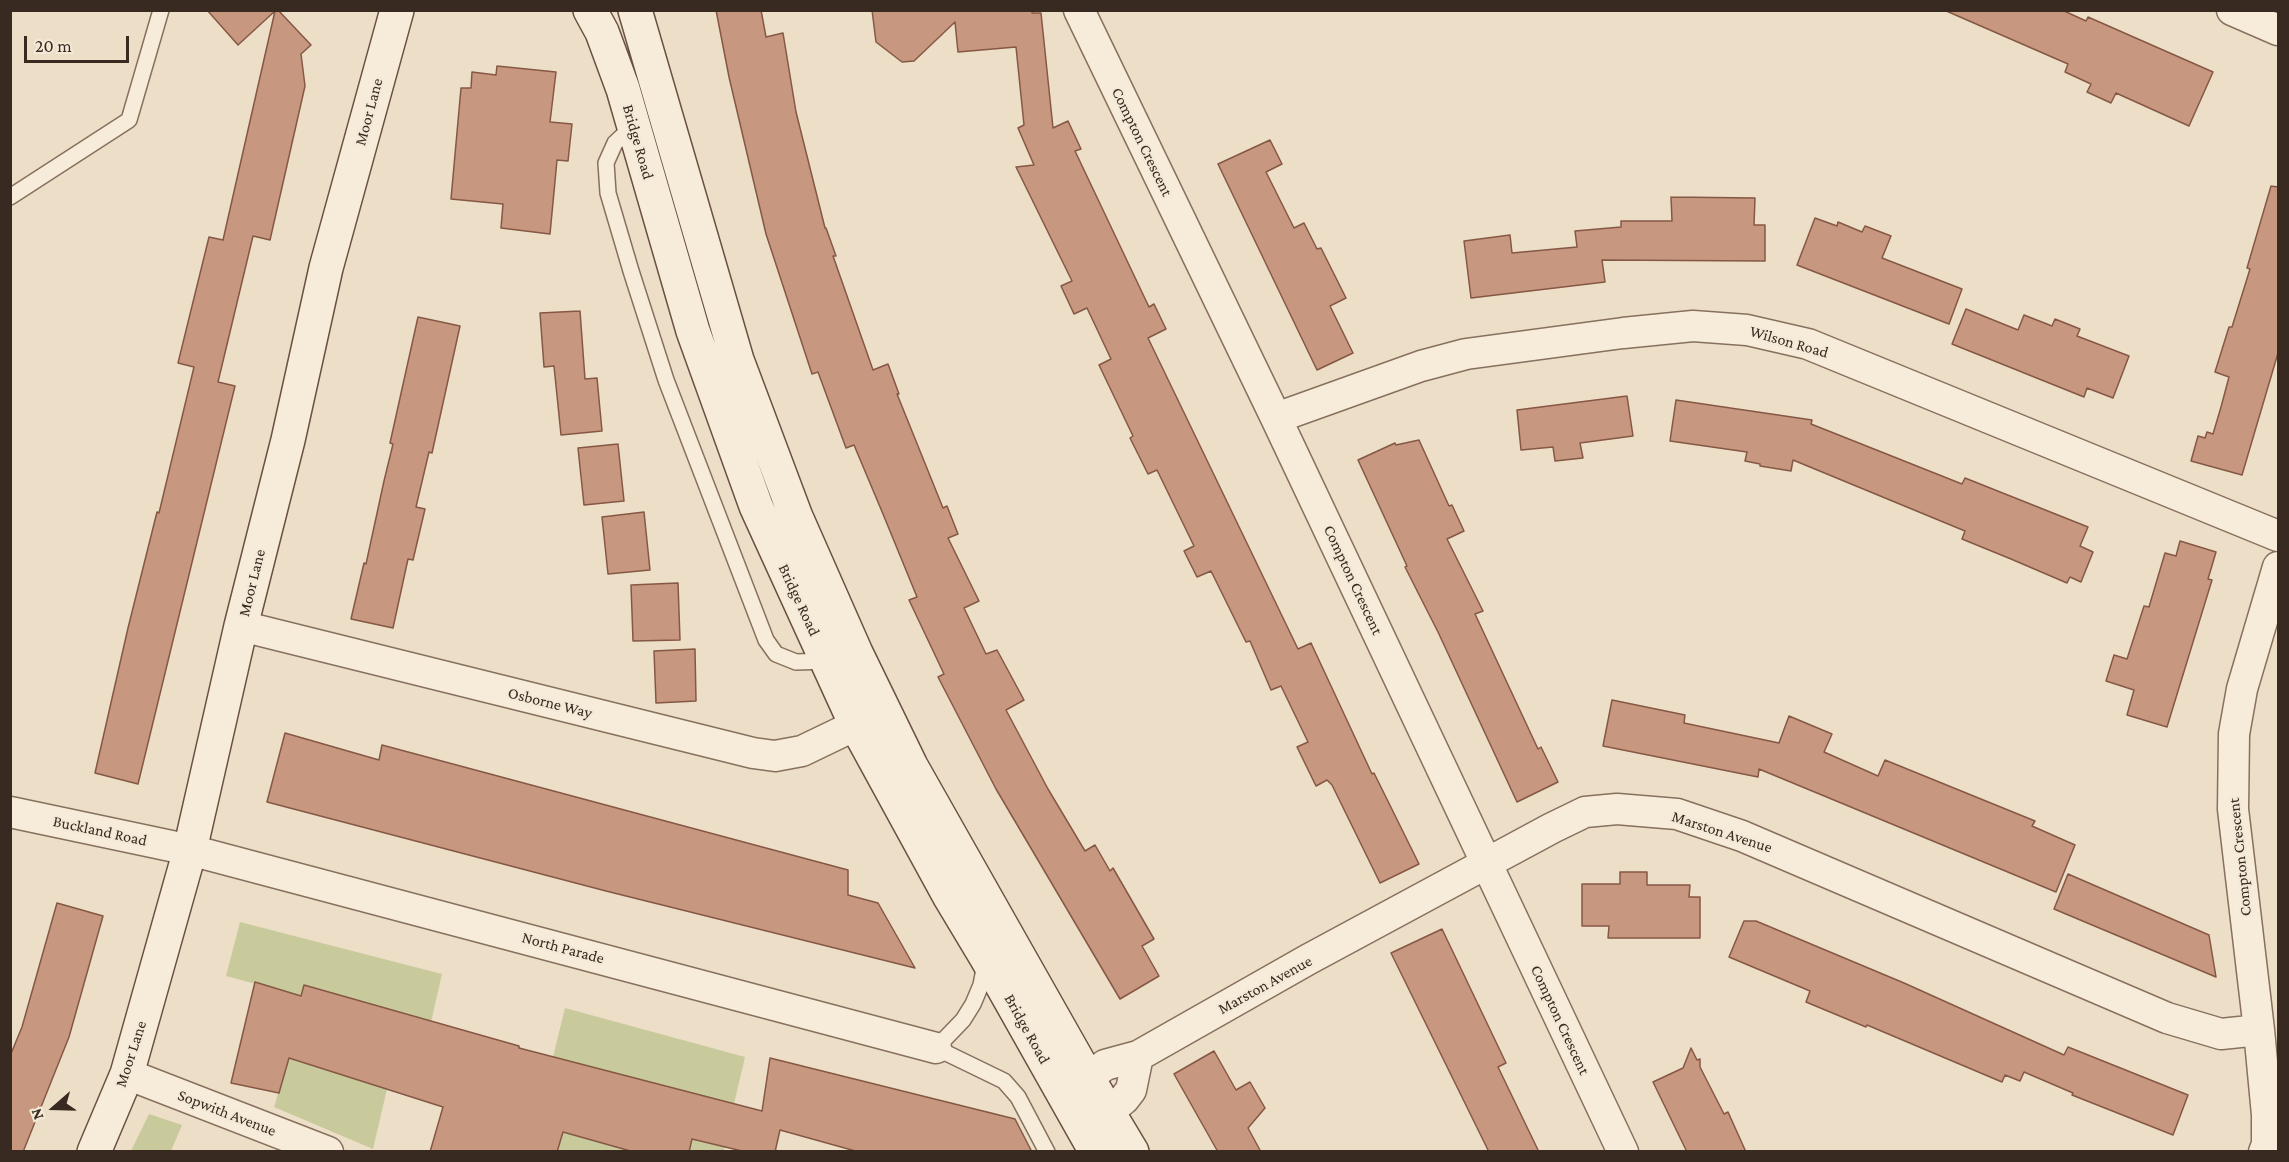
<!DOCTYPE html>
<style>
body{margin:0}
#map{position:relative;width:2289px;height:1162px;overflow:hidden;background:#ecdec7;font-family:"Crimson Pro",serif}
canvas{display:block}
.frame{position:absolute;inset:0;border:12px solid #382a20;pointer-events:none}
.north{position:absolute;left:24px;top:1078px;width:60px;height:60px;-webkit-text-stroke:4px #f4e9d7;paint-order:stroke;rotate:250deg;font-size:16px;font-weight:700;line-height:24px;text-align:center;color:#382a20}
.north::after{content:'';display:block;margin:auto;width:21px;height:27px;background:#382a20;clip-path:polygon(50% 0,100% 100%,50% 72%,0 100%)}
.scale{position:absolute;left:24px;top:36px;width:105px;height:27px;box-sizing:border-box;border:3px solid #382a20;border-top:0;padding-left:8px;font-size:18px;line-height:21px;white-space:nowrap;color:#382a20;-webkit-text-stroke:4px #f4e9d7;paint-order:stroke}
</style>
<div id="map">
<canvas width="2289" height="1162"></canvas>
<div class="frame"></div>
<div class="north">N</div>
<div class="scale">20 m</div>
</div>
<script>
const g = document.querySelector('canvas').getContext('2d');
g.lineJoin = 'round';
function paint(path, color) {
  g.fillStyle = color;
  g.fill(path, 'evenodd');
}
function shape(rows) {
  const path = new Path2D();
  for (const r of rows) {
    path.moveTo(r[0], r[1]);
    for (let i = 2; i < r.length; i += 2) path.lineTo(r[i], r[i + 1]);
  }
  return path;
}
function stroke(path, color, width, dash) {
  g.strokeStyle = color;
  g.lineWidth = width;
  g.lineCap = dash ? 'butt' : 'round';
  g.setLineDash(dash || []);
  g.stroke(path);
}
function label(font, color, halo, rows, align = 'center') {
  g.font = font + ' "Crimson Pro",serif';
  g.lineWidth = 4.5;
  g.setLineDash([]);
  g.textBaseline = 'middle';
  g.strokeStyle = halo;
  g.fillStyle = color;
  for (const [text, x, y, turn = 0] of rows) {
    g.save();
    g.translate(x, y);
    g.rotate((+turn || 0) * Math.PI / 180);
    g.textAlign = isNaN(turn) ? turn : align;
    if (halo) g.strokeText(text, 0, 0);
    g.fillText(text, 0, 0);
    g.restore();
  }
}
const green = shape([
 [240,922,442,974,431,1022,304,985,301,996,226,976],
 [565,1008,745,1057,734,1104,553,1057],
 [289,1058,387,1089,373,1149,274,1107],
 [149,1114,182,1125,171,1151,131,1151],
 [562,1131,634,1152,557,1152],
 [692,1139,725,1147,724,1151,689,1152]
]);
const building = shape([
 [207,10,278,10,311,45,301,54,305,86,270,240,253,236,218,382,235,386,138,784,95,773,128,628,157,512,159,513,194,367,178,363,209,237,223,240,275,11,238,45,207,10],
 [716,10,761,10,766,37,783,33,796,112,825,228,826,228,836,256,833,256,873,370,888,364,899,394,897,394,943,508,947,506,958,534,948,538,979,601,964,608,986,654,997,650,1024,700,1006,710,1048,789,1085,851,1095,845,1110,871,1113,868,1154,939,1142,946,1159,976,1120,999,996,789,938,677,944,674,909,600,917,597,883,514,854,445,846,448,818,372,812,374,766,234,729,77,716,10],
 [872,10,1032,10,1032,13,1041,13,1053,128,1068,121,1081,149,1075,151,1149,307,1154,304,1166,329,1148,338,1298,649,1311,643,1372,774,1374,773,1419,864,1380,883,1332,785,1327,780,1316,786,1297,747,1308,742,1281,686,1271,690,1250,641,1246,642,1211,571,1197,577,1184,551,1194,546,1157,470,1148,474,1130,438,1133,436,1099,365,1111,359,1087,308,1074,314,1061,286,1072,281,1016,167,1034,165,1018,128,1024,125,1016,47,958,52,955,22,914,61,902,62,876,42,872,10],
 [1944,10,2062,10,2086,21,2088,17,2213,72,2189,126,2116,93,2111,103,2087,92,2091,84,2065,72,2068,64,1944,10],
 [497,66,556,72,550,122,572,124,568,161,557,160,550,234,501,228,503,204,451,199,461,88,471,88,472,72,496,75,497,66],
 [1270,140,1282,164,1266,172,1294,228,1304,223,1317,249,1321,248,1346,298,1330,306,1353,353,1317,370,1218,164,1270,140],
 [2271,186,2278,187,2278,353,2242,475,2191,461,2198,436,2205,438,2207,432,2213,434,2221,407,2229,377,2215,372,2229,327,2232,327,2250,269,2247,268,2271,186],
 [1671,197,1755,198,1754,225,1765,225,1765,261,1602,260,1605,282,1471,298,1464,241,1510,235,1512,253,1577,247,1575,231,1621,227,1621,221,1672,221,1671,197],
 [1815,218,1837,226,1838,222,1862,232,1865,226,1891,236,1882,258,1962,289,1949,324,1797,265,1815,218],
 [1966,309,2018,330,2024,315,2052,326,2055,319,2080,329,2077,336,2129,356,2113,398,2087,388,2084,397,1952,344,1966,309],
 [580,311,585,379,597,378,602,431,561,435,554,366,544,367,540,313,580,311],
 [418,317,460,326,432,453,429,452,416,507,425,509,413,560,408,559,393,628,351,619,364,563,366,564,384,481,393,444,390,443,418,317],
 [1627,396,1633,436,1580,443,1583,458,1555,461,1553,447,1521,450,1517,410,1627,396],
 [1676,400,1812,420,1811,424,1962,484,1965,478,2088,527,2080,546,2093,552,2081,582,2070,577,2067,583,2011,559,1962,539,1965,531,1793,460,1791,471,1760,466,1760,464,1745,461,1747,452,1670,441,1676,400],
 [1419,440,1449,506,1452,505,1464,531,1447,539,1483,611,1475,614,1538,749,1541,747,1558,782,1517,802,1438,632,1405,567,1407,566,1358,460,1395,443,1396,445,1419,440],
 [618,444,624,501,584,505,578,448,618,444],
 [644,512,650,570,608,574,602,517,644,512],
 [2180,541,2216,552,2208,579,2212,580,2167,727,2127,715,2134,690,2106,681,2114,655,2127,659,2144,606,2149,607,2165,553,2176,556,2180,541],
 [678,583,680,640,633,641,631,585,678,583],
 [695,649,696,701,656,703,654,651,695,649],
 [1612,700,1685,715,1684,723,1779,743,1789,716,1832,734,1824,752,1878,776,1885,760,2035,821,2032,826,2075,845,2056,892,1759,769,1758,777,1603,746,1612,700],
 [285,733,379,760,382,745,848,870,848,895,878,903,915,968,606,891,267,802,285,733],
 [1620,872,1647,872,1647,885,1690,885,1689,897,1700,897,1700,938,1608,938,1609,926,1582,926,1582,884,1620,884,1620,872],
 [2068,874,2209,935,2216,977,2054,909,2068,874],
 [57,903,103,916,69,1037,23,1152,10,1152,10,1056,22,1027,57,903],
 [1744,921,1756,921,1904,983,2064,1055,2068,1047,2188,1095,2173,1135,2072,1095,2073,1093,2024,1072,2020,1081,2005,1075,2002,1082,1867,1025,1866,1027,1806,1002,1810,991,1729,957,1744,921],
 [1442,929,1506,1063,1498,1067,1539,1152,1489,1152,1391,953,1442,929],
 [255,982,301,996,304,985,519,1046,519,1048,762,1111,770,1058,1015,1119,1032,1152,859,1152,780,1130,775,1152,746,1152,692,1139,689,1152,634,1152,563,1132,557,1152,430,1152,443,1107,289,1058,279,1093,231,1083,255,982],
 [1691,1048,1697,1060,1700,1059,1700,1067,1724,1114,1728,1112,1746,1152,1687,1152,1653,1082,1683,1068,1691,1048],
 [1214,1051,1236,1090,1250,1082,1265,1108,1248,1128,1261,1152,1218,1152,1174,1074,1214,1051]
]);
const lane = shape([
 [633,126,615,143,606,163,608,193,631,271,666,380,766,640,776,654,796,662,827,661],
 [10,197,129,120,161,10],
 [985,964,981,985,973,1004,963,1020,936,1048,1004,1081,1018,1097,1047,1152]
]);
const street = shape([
 [1079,10,1276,418,1623,1152],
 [2232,10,2278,30],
 [1276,418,1421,366,1466,354,1623,333,1693,326,1747,330,1808,344,2278,536],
 [241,626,753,753,775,756,802,751,856,725],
 [10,812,190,850,936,1048],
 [127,1074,328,1152],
 [1071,1094,1075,1088,1105,1065,1138,1056,1309,959,1552,828,1585,812,1617,809,1677,814,1742,836,2167,1018,2221,1034,2259,1030],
 [1108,1112,1124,1099,1131,1090,1138,1056],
 [2264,1152,2267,1144,2267,1115,2259,1030,2233,809,2234,734,2242,689,2278,567]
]);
const secondary = shape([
 [590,10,602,32,623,89,693,331,756,506,856,725,950,897,986,957,1096,1152],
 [635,10,737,360,796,517,856,653,911,766,1087,1077,1132,1152],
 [94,1152,127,1074,190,850,241,626,288,440,326,268,397,10]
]);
const streetNames = [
 ["Moor Lane",369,112,-75],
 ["Bridge Road",638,142,74],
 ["Compton Crescent",1142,142,64],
 ["Wilson Road",1789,342,16],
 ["Compton Crescent",1353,580,65],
 ["Moor Lane",252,583,-76],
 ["Bridge Road",799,600,65],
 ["Osborne Way",550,703,14],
 ["Buckland Road",100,831,12],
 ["Marston Avenue",1722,832,18],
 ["Compton Crescent",2240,857,-96],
 ["North Parade",563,948,15],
 ["Marston Avenue",1265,985,-29],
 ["Compton Crescent",1560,1020,65],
 ["Bridge Road",1027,1029,61],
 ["Moor Lane",131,1054,-72],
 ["Sopwith Avenue",227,1113,21]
];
paint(green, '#c9ca9c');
paint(building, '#c8977f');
stroke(building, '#855845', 1.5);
stroke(lane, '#87705d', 18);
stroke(street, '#87705d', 33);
stroke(secondary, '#695141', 36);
stroke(lane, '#f7ecda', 15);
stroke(street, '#f7ecda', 30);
stroke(secondary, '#f7ecda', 33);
label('16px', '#382a20', '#f4e9d7', streetNames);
</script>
